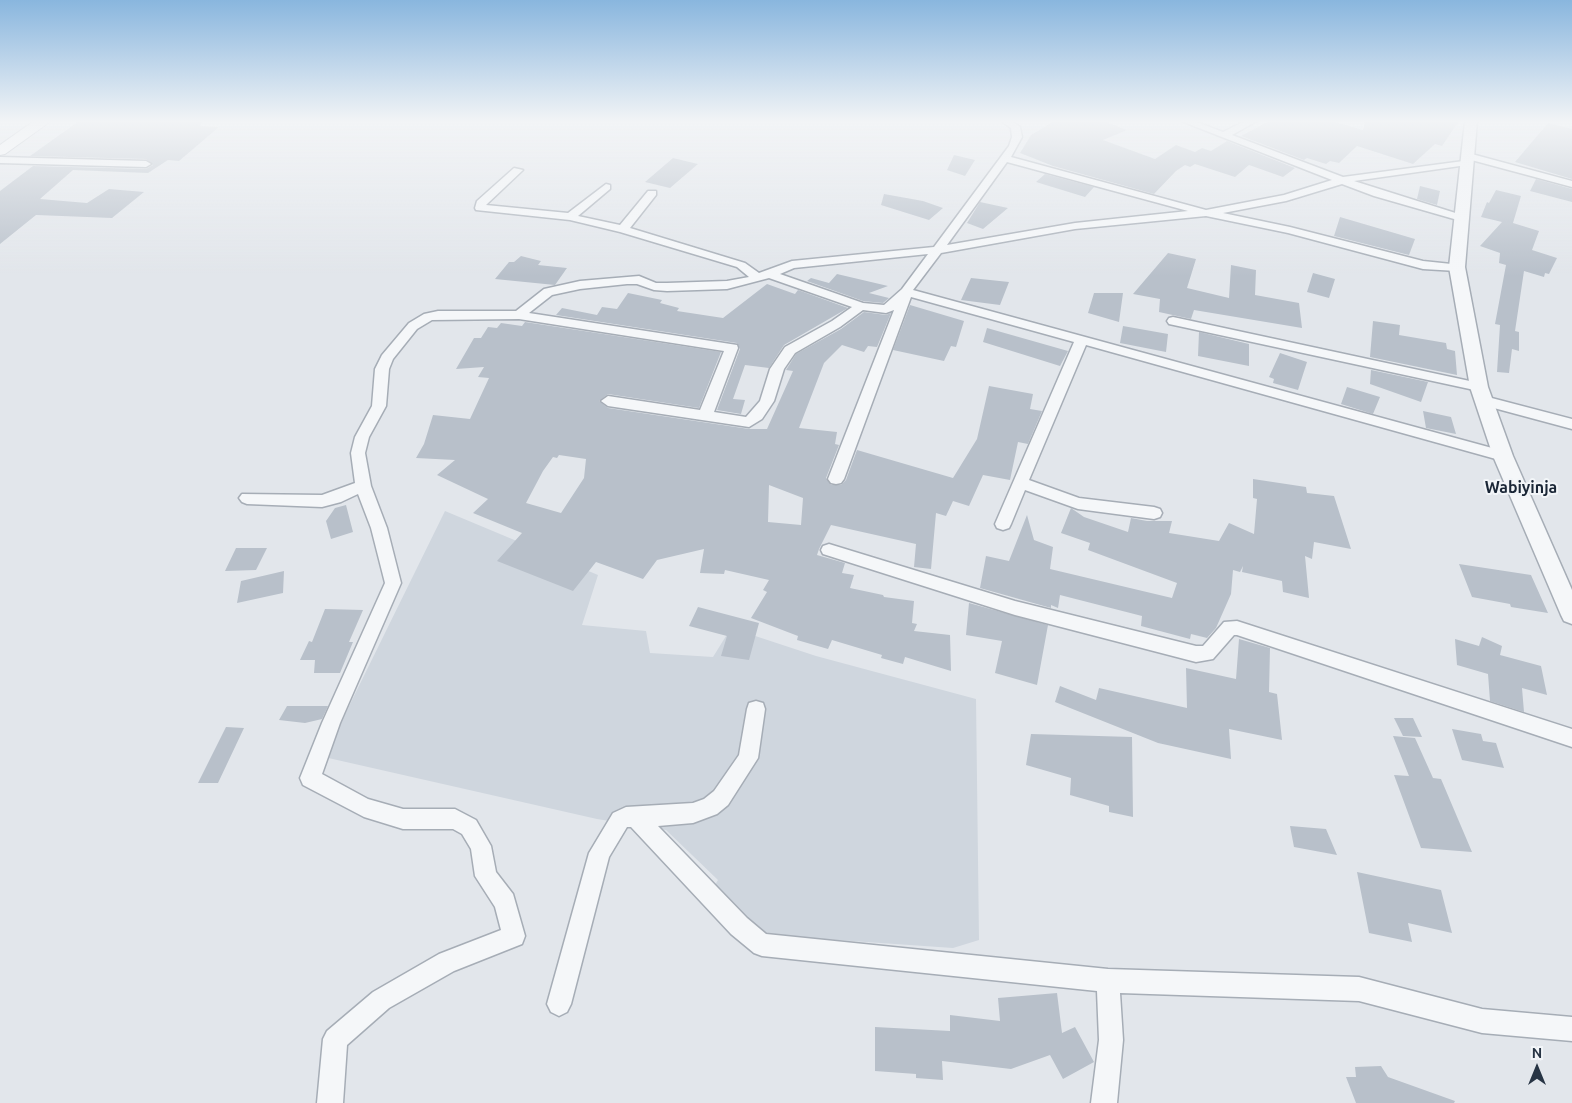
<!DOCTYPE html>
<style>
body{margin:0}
#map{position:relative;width:1572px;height:1103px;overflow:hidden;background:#e2e6eb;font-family:Ubuntu,sans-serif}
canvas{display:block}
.north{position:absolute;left:1512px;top:1043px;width:50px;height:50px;-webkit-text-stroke:4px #f2f5f8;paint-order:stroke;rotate:0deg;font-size:14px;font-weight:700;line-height:20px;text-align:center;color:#283545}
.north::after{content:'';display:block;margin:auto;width:18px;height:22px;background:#283545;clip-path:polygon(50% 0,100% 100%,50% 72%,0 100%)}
</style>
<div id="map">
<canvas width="1572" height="1103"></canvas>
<div class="north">N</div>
</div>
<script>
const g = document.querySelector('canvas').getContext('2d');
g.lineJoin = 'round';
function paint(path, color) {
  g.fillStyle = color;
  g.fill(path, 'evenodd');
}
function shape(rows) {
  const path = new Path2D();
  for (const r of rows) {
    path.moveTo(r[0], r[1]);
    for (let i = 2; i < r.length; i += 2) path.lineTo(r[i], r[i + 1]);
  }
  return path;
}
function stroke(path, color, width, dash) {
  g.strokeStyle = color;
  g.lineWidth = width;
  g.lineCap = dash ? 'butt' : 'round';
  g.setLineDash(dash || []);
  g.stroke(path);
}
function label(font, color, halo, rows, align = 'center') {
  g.font = font + ' Ubuntu,sans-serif';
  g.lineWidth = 4;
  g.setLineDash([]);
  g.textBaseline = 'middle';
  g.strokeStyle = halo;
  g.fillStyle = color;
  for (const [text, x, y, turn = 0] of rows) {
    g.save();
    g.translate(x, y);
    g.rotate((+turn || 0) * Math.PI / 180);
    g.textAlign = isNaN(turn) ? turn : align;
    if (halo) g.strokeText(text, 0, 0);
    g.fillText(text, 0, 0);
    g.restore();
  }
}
const built = shape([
 [445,511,598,575,582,625,646,631,650,653,713,657,731,628,816,656,976,699,979,940,953,948,765,935,715,885,718,880,666,830,597,819,324,757]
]);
const building = shape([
 [79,121,203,121,200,126,219,127,179,161,168,160,148,173,73,170,40,199,87,203,109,189,144,192,112,218,36,215,0,244,0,191,33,166,146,169,153,165,146,159,30,156],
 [1054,121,1104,121,1127,130,1103,140,1155,159,1176,145,1195,152,1202,148,1211,151,1227,141,1295,168,1283,177,1249,165,1235,177,1195,164,1190,167,1185,165,1176,171,1154,194,1053,166,1020,153,1031,135],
 [1269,121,1332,121,1363,130,1365,121,1459,121,1442,146,1435,144,1413,164,1357,146,1339,163,1330,161,1326,164,1307,158,1304,160,1241,136],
 [1548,123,1572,129,1572,179,1515,162],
 [954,155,975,160,965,176,947,170],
 [673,158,698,164,670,188,645,182],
 [1045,174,1094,187,1085,197,1036,182],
 [1536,179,1572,189,1572,202,1530,191],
 [1420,186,1440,191,1437,205,1417,199],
 [1496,190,1521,196,1513,223,1539,231,1532,250,1557,258,1549,274,1545,273,1544,277,1524,271,1515,331,1519,332,1519,351,1512,349,1509,373,1497,372,1500,325,1495,324,1506,265,1499,263,1500,253,1480,246,1502,222,1481,217,1487,202,1489,203],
 [884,194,923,201,943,208,929,220,881,205],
 [980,202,1008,208,983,229,967,223],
 [1340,217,1415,239,1409,255,1334,236],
 [1168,253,1196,259,1187,288,1229,298,1231,265,1256,270,1255,295,1299,303,1302,328,1194,310,1191,319,1159,312,1160,299,1133,294],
 [521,256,541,261,538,265,567,268,555,285,495,279,509,262,514,262],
 [1313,273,1335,279,1329,298,1307,292],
 [837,274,888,286,869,293,889,298,883,303,863,301,807,281,811,278,829,283],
 [971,278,1009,282,1000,305,961,300],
 [767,284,795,294,798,290,848,308,784,345,769,368,745,365,733,399,745,400,741,414,717,410,740,349,737,343,556,315,562,308,597,315,602,307,617,309,628,293,662,300,660,303,679,308,677,311,723,318],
 [1094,293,1123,293,1119,322,1088,313],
 [910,305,964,321,956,347,951,346,944,361,893,350],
 [864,312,886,315,891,313,877,347,868,346,864,352,842,345,824,363,799,428,837,432,835,444,839,445,826,478,831,485,841,485,846,480,857,450,953,478,977,439,989,386,1033,394,1030,409,1042,411,1028,444,1018,442,1010,480,983,475,969,506,953,501,946,516,936,513,931,569,914,567,916,544,831,525,819,549,817,555,845,563,842,573,854,575,850,588,883,595,884,597,914,601,912,623,917,624,914,631,950,635,951,671,905,657,903,664,881,658,882,655,832,640,828,649,797,640,798,636,751,618,767,592,763,590,769,580,725,570,724,574,700,573,704,549,657,560,643,579,596,562,573,591,497,561,522,533,473,513,488,499,437,475,455,460,416,458,424,444,433,415,470,419,489,378,478,377,484,367,456,369,474,338,481,338,488,327,497,328,501,323,522,326,525,322,721,352,699,408,608,394,599,401,608,408,749,429,767,429,793,371,786,370,796,354,841,329],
 [559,455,586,459,584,478,561,513,526,503,543,471,553,457,557,458],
 [769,485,803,498,801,525,768,522],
 [1373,321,1400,325,1399,335,1446,343,1447,349,1455,351,1457,375,1370,357],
 [1123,326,1168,334,1166,352,1120,343],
 [987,328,1068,351,1060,366,983,342],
 [1199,332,1249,344,1249,366,1198,356],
 [1280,353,1307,362,1298,390,1273,383,1274,379,1269,377],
 [1371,370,1428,382,1421,402,1370,384],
 [1347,387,1380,397,1373,414,1341,404],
 [1423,411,1451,417,1456,434,1426,428],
 [1253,479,1306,487,1307,493,1334,496,1351,549,1314,542,1312,559,1305,556,1309,598,1283,592,1282,581,1242,572,1243,566,1240,572,1233,570,1231,594,1216,628,1207,638,1191,634,1190,639,1141,626,1142,616,1060,595,1058,608,1051,605,1051,608,980,588,986,556,1009,561,1027,515,1034,540,1053,547,1050,569,1172,598,1177,583,1088,550,1090,543,1061,533,1071,508,1084,517,1128,532,1131,518,1147,521,1172,521,1169,533,1219,541,1229,523,1254,534,1257,499,1253,498],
 [346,505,353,532,331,539,326,521,335,508],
 [236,548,267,548,256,570,225,571],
 [1459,564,1531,575,1548,613,1511,607,1510,604,1472,597],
 [284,571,283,593,237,603,241,581],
 [969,603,1048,625,1037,685,995,673,1002,641,966,635],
 [698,607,759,623,749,660,721,656,727,636,689,626],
 [325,609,363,610,349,642,353,642,340,673,314,673,315,660,300,660,309,641,312,642],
 [1482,637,1502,646,1500,655,1541,666,1547,695,1522,688,1524,712,1490,701,1488,674,1457,665,1455,639,1479,646],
 [1239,639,1270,648,1269,692,1277,694,1282,740,1229,729,1231,759,1158,743,1055,702,1060,686,1096,700,1099,688,1187,708,1186,668,1236,679],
 [287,706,328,706,322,719,305,723,279,720],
 [1394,718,1413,718,1422,737,1403,736],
 [226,727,244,728,218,783,198,783],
 [1452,729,1481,734,1483,741,1496,743,1504,768,1462,760],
 [1031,734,1132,737,1133,817,1109,812,1109,806,1070,795,1071,778,1026,765],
 [1393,736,1415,738,1433,778,1441,779,1472,852,1421,848,1394,775,1409,776],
 [1290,826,1326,829,1337,855,1294,847],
 [1357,872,1441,890,1452,933,1408,923,1412,942,1369,933],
 [1057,993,1062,1033,1075,1027,1094,1062,1063,1079,1050,1055,1011,1069,942,1061,943,1080,916,1078,916,1074,875,1071,875,1027,950,1031,950,1015,1000,1021,998,998],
 [1381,1066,1388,1077,1455,1101,1454,1103,1356,1103,1346,1077,1356,1077,1355,1067]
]);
const minor = shape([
 [1001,121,1012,121,1020,127,1022,137,1011,157,1206,210,1284,195,1332,180,1181,121,1194,121,1223,132,1245,121,1257,121,1232,135,1343,177,1471,160,1471,164,1467,165,1354,181,1465,216,1466,218,1461,221,1374,196,1342,184,1286,201,1223,213,1290,227,1423,261,1461,265,1461,269,1457,271,1423,269,1288,233,1206,216,1075,229,941,253,913,290,1503,451,1508,452,1510,456,1508,460,1503,461,1086,345,1029,480,1079,498,1154,507,1160,509,1162,513,1160,517,1154,519,1078,509,1025,490,1011,524,1009,528,1003,530,997,528,995,524,1074,342,911,297,844,479,841,483,836,484,831,483,828,479,894,310,886,313,863,310,840,327,795,353,784,369,774,401,762,419,749,427,608,406,601,401,608,396,700,410,724,351,519,319,432,320,417,329,393,359,389,369,386,406,369,437,365,453,371,486,387,528,401,583,340,723,322,774,368,799,403,809,455,809,476,820,491,846,496,872,513,894,525,936,522,944,454,971,389,1008,347,1045,343,1103,317,1103,323,1039,327,1031,373,992,439,954,501,930,495,907,475,876,471,849,462,834,453,829,403,829,364,817,303,785,300,778,322,723,385,583,371,528,358,494,341,502,322,507,247,504,242,502,239,498,242,494,322,495,355,483,351,453,355,437,372,406,375,369,382,355,409,323,424,314,438,311,516,311,544,289,580,281,639,276,656,283,667,283,727,281,749,277,737,267,620,232,570,220,476,210,475,208,477,201,514,168,523,170,486,205,568,213,606,184,610,185,610,189,578,216,620,225,648,191,656,191,656,195,630,228,745,263,759,273,792,261,934,247,1009,146,1012,137,1011,128,1001,121],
 [1007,162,1188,211,1075,223,947,245,1007,162],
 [928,254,902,289,884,305,863,303,780,274,794,268,928,254],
 [769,278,852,307,832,321,785,347,770,369,760,401,746,417,714,412,738,348,737,345,529,313,552,295,580,289,627,284,637,284,654,290,667,291,727,289,769,278],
 [1468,153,1572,181,1572,187,1464,158,1464,154,1468,153],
 [0,157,146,161,151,164,146,167,0,163,0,157],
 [1173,317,1479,383,1486,387,1479,391,1169,324,1167,321,1169,318,1173,317],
 [1484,396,1572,419,1572,429,1479,404,1477,401,1479,398,1484,396],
 [829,544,1015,601,1196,646,1203,646,1224,622,1237,621,1572,729,1572,747,1237,635,1234,635,1213,659,1196,662,1015,615,823,554,821,550,823,546,829,544],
 [756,701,763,703,765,709,758,758,728,805,717,814,693,823,658,826,747,918,766,934,1108,969,1359,977,1482,1009,1572,1017,1572,1041,1482,1033,1359,1001,1120,993,1123,1040,1117,1103,1091,1103,1099,1040,1097,991,762,956,754,953,731,934,631,827,627,827,609,857,571,1004,567,1012,559,1016,551,1012,547,1004,589,853,613,813,626,807,693,803,704,799,714,791,739,755,747,709,749,703,756,701]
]);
const tertiary = shape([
 [1465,121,1477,121,1465,267,1488,387,1513,456,1572,590,1572,624,1564,621,1561,615,1493,456,1470,387,1449,267,1465,121]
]);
const secondary = shape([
 [34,121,51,121,5,154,0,155,0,145,34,121]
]);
const quarterNames = [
 ["Wabiyinja",1521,488]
];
paint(built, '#cfd6de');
paint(building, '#b8c0ca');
stroke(minor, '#a6adb6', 3);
stroke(tertiary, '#a6adb6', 3);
stroke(secondary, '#a6adb6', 2);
paint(minor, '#f5f7f9');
paint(tertiary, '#f5f7f9');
paint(secondary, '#fff');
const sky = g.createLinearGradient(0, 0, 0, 276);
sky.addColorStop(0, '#89b6de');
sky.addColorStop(0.44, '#f2f4f6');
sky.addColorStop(1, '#f2f4f600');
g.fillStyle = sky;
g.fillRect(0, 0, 1572, 276);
label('bold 16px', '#1a2636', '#f2f5f8', quarterNames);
</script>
